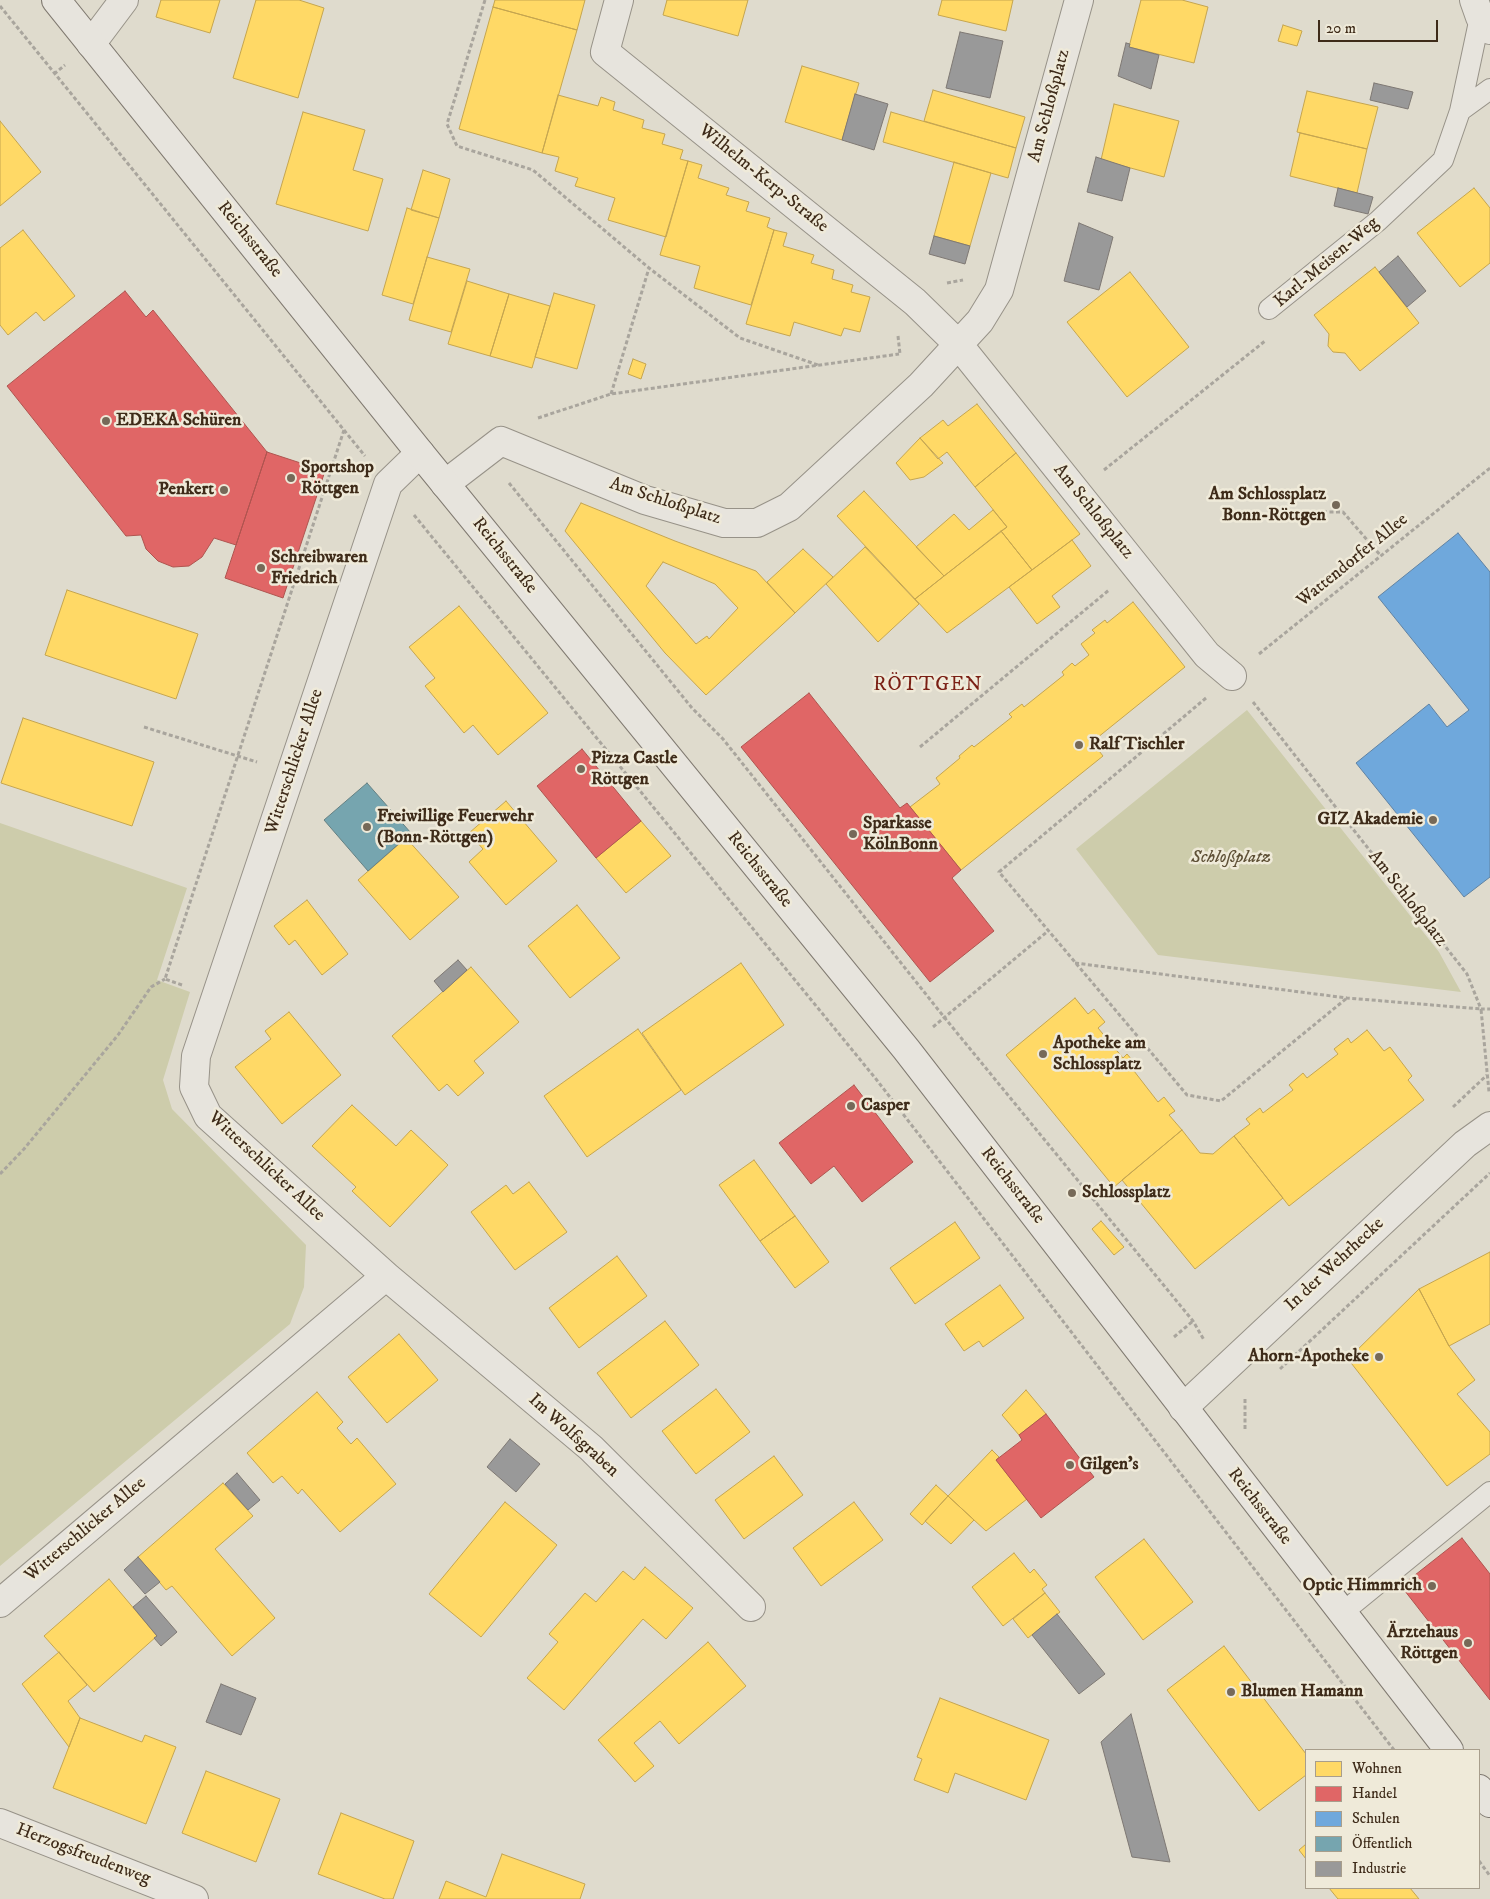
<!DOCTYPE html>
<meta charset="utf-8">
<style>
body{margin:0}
#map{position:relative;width:1490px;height:1899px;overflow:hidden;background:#dfdbcd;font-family:"IM FELL DW Pica",serif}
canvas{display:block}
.legend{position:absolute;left:1305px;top:1749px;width:175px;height:140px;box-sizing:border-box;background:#efead9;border:1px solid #a89e8c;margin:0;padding:6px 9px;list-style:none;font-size:15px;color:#3e2b19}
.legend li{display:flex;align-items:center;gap:10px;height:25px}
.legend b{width:25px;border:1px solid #a89e8c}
.scale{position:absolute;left:1318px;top:20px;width:120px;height:22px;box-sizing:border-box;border:2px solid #3e2b19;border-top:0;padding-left:6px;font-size:15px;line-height:18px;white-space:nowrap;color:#3e2b19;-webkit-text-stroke:4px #efead9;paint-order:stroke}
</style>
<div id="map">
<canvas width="1490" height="1899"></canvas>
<ul class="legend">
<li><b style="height:14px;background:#ffd966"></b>Wohnen</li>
<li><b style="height:14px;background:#e06666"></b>Handel</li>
<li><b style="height:14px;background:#6fa8dc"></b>Schulen</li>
<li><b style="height:14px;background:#76a5af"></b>Öffentlich</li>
<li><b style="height:14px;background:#999"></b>Industrie</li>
</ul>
<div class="scale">20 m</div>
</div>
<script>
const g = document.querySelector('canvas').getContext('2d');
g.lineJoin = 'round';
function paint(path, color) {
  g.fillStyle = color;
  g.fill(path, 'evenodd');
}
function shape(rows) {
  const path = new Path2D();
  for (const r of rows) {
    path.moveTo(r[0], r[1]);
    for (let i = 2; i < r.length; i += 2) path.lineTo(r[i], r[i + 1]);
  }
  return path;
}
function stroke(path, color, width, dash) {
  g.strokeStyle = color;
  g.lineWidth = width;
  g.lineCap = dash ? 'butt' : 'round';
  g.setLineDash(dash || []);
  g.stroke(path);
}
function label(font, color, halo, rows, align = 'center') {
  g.font = font + ' "IM FELL DW Pica",serif';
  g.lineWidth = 5;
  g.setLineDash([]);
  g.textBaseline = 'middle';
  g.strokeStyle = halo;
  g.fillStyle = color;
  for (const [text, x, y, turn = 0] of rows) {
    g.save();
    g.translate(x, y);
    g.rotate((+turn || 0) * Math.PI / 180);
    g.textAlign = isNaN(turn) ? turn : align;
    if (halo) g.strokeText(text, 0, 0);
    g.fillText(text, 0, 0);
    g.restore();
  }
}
const green = shape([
 [1247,710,1439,952,1461,992,1158,955,1076,849],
 [0,823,187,888,157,980,190,992,163,1080,172,1109,306,1245,304,1287,290,1324,0,1566]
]);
const homes = shape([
 [161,0,220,0,210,33,156,17,161,0],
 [256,0,299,0,324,8,298,98,233,78,256,0],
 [495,0,585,0,577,30,493,7,495,0],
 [667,0,748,0,738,36,663,15,667,0],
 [942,0,1013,0,1006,31,938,15,942,0],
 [1141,0,1182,0,1208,7,1194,63,1129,47,1141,0],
 [493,7,577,30,542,153,459,129,493,7],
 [1283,25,1302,31,1297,46,1278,41,1283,25],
 [802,66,859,83,842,140,785,122,802,66],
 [933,90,1025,117,1016,148,924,121,933,90],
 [1307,91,1378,107,1367,149,1297,132,1307,91],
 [558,95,598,106,601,97,615,102,613,110,644,120,642,128,665,134,662,144,683,150,680,159,688,161,666,237,608,220,615,198,575,186,578,178,555,171,559,157,542,153,558,95],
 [1114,104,1179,121,1164,177,1101,160,1114,104],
 [303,112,365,130,353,170,383,179,368,231,276,204,303,112],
 [891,112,1016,148,1008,178,883,142,891,112],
 [0,121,41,172,0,206,0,121],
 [1300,133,1367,149,1357,193,1290,176,1300,133],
 [688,161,702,165,698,178,729,188,726,195,749,202,746,211,770,218,767,227,774,230,751,305,694,288,700,266,660,255,688,161],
 [954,162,991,173,970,246,934,236,954,162],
 [423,170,450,179,439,218,411,210,423,170],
 [1474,188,1490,208,1490,263,1460,287,1417,233,1474,188],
 [407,208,439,218,413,304,382,295,407,208],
 [23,230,75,296,44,321,36,312,8,335,0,325,0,248,23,230],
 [774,230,787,233,783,246,814,255,811,263,834,270,832,279,853,285,851,292,870,297,860,332,844,328,841,336,794,322,790,336,746,324,774,230],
 [427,257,470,269,451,332,409,320,427,257],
 [1375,267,1419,323,1360,371,1345,353,1333,352,1328,346,1329,334,1314,315,1375,267],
 [1130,272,1189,347,1127,397,1067,322,1130,272],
 [467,281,509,294,490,356,448,344,467,281],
 [554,293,595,305,577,369,535,357,554,293],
 [509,294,550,306,532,368,490,356,509,294],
 [633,359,646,364,641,379,628,374,633,359],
 [977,404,1016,453,975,487,947,452,938,459,920,438,943,420,948,426,977,404],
 [920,438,943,463,924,477,910,480,896,463,920,438],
 [1016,453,1080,534,1032,570,1001,531,1007,527,975,487,1016,453],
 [864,491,944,576,915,599,837,516,864,491],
 [581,503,675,541,756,571,795,613,706,695,665,653,565,531,581,503],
 [663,562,715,584,738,608,709,639,707,636,696,644,646,586,663,562],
 [993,510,1007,527,944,576,916,547,954,514,969,530,993,510],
 [1001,531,1032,570,947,633,915,599,1001,531],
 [1072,540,1091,566,1052,596,1060,607,1037,624,1009,587,1072,540],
 [865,547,919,604,878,642,826,584,865,547],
 [803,549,833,577,795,613,767,582,803,549],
 [67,590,198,634,176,699,45,655,67,590],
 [1133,602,1185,667,1092,742,1103,756,961,870,910,807,940,784,936,778,960,758,959,756,972,745,974,747,1012,717,1009,714,1022,704,1024,707,1064,675,1062,672,1072,663,1075,666,1089,655,1081,644,1095,633,1092,630,1105,620,1107,623,1133,602],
 [459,606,548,713,498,755,473,725,464,733,425,686,435,678,409,647,459,606],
 [23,718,154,762,132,826,1,783,23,718],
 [506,801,557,861,506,905,469,862,483,849,469,833,506,801],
 [641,821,671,856,626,893,596,858,641,821],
 [406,838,459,897,410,940,358,880,406,838],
 [307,900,348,954,322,975,295,940,289,945,274,926,307,900],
 [577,905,620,958,570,998,528,946,577,905],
 [741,963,784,1025,685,1095,642,1033,741,963],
 [471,967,519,1022,474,1061,484,1073,458,1096,447,1084,439,1091,392,1036,471,967],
 [1075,998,1088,1014,1094,1009,1105,1022,1098,1028,1123,1058,1127,1054,1138,1067,1134,1071,1158,1102,1164,1097,1175,1111,1169,1115,1182,1130,1114,1187,1006,1055,1075,998],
 [289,1012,341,1075,282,1124,235,1067,271,1039,265,1031,289,1012],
 [638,1029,681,1090,587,1157,544,1096,638,1029],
 [1367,1030,1384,1051,1390,1047,1412,1076,1408,1080,1424,1100,1289,1206,1234,1136,1250,1124,1246,1119,1260,1108,1263,1113,1293,1090,1289,1085,1303,1073,1307,1078,1338,1054,1334,1049,1348,1038,1351,1043,1367,1030],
 [352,1105,396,1146,411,1130,448,1165,390,1227,352,1191,356,1187,312,1146,352,1105],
 [1182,1130,1200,1153,1213,1154,1234,1136,1283,1198,1195,1269,1122,1180,1182,1130],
 [754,1160,795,1216,760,1241,719,1185,754,1160],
 [529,1182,567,1232,515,1270,471,1212,506,1185,513,1194,529,1182],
 [795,1216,829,1262,795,1288,760,1241,795,1216],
 [1101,1221,1124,1247,1114,1255,1092,1229,1101,1221],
 [955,1222,980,1258,915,1304,890,1268,955,1222],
 [1490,1252,1490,1324,1449,1346,1419,1289,1490,1252],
 [617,1256,647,1296,579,1348,549,1308,617,1256],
 [1000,1285,1024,1318,983,1347,979,1341,964,1351,945,1324,1000,1285],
 [1419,1289,1449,1346,1475,1380,1457,1394,1490,1432,1490,1454,1447,1486,1348,1359,1419,1289],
 [665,1321,699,1365,631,1418,597,1373,665,1321],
 [399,1334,438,1380,387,1423,348,1377,399,1334],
 [716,1389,750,1432,696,1474,662,1431,716,1389],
 [1026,1390,1046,1414,1019,1435,1002,1415,1026,1390],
 [317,1392,343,1422,337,1428,351,1444,357,1438,396,1484,340,1532,302,1489,298,1494,282,1476,273,1483,247,1453,317,1392],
 [992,1450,999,1457,996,1460,1027,1499,986,1531,948,1496,992,1450],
 [774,1456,803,1495,744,1539,715,1500,774,1456],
 [223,1483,253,1516,215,1549,275,1618,232,1656,172,1586,166,1590,138,1557,223,1483],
 [936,1485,948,1496,922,1525,910,1514,936,1485],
 [948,1496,974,1520,951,1544,925,1521,948,1496],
 [505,1502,557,1545,481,1637,429,1594,505,1502],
 [854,1502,883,1540,821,1586,793,1548,854,1502],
 [1144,1539,1193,1602,1143,1640,1095,1577,1144,1539],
 [1014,1553,1030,1573,1034,1569,1047,1585,1042,1589,1045,1593,1003,1626,972,1587,1014,1553],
 [645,1567,693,1608,666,1639,643,1619,564,1710,527,1678,558,1642,549,1634,585,1593,596,1602,623,1571,634,1580,645,1567],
 [109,1579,157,1636,94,1692,44,1636,109,1579],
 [1045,1593,1060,1612,1028,1638,1013,1619,1045,1593],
 [708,1642,746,1686,679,1744,660,1721,634,1743,654,1766,635,1782,598,1740,708,1642],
 [1224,1646,1306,1754,1306,1775,1259,1811,1167,1690,1224,1646],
 [59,1652,87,1685,68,1701,80,1718,69,1747,22,1684,59,1652],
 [940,1698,1049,1740,1026,1800,955,1773,948,1793,914,1780,922,1759,917,1757,940,1698],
 [80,1718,142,1742,145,1735,176,1747,146,1824,53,1788,80,1718],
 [206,1771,280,1799,256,1862,182,1833,206,1771],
 [341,1813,414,1841,393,1899,385,1899,318,1874,341,1813],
 [1306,1844,1306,1859,1299,1850,1306,1844],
 [502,1854,585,1884,580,1899,439,1899,446,1881,486,1897,502,1854],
 [1329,1888,1410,1888,1419,1899,1338,1899,1329,1888]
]);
const shops = shape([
 [125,291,146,317,153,310,267,452,236,545,214,538,202,557,189,566,173,567,158,561,146,549,141,535,126,536,7,386,125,291],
 [267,452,325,471,283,598,225,578,267,452],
 [809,693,900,808,907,803,961,870,952,878,994,931,930,982,741,747,809,693],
 [582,749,641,821,596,858,537,786,582,749],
 [854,1085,913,1162,862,1202,834,1166,811,1184,779,1143,854,1085],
 [1046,1414,1094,1477,1041,1518,996,1460,1022,1440,1019,1435,1046,1414],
 [1462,1538,1490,1574,1490,1700,1401,1586,1462,1538]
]);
const schools = shape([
 [1458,533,1490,572,1490,877,1464,897,1356,763,1429,704,1447,727,1469,710,1378,597,1458,533]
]);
const public = shape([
 [367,783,411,833,368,871,324,820,367,783]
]);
const industry = shape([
 [960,32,1003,41,990,98,946,88,960,32],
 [1126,43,1130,44,1129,47,1159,55,1151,89,1118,76,1126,43],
 [1374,83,1413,92,1408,109,1370,100,1374,83],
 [855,94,888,104,874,150,842,140,855,94],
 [1096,157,1130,168,1122,201,1087,192,1096,157],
 [1338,188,1373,197,1368,214,1334,206,1338,188],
 [1079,223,1113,237,1099,290,1064,281,1079,223],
 [934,236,970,246,965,264,929,254,934,236],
 [1398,256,1426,291,1407,307,1379,272,1398,256],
 [458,960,467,970,443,992,434,981,458,960],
 [510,1439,540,1464,516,1492,487,1467,510,1439],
 [237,1473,260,1500,248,1510,225,1484,237,1473],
 [138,1557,160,1582,145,1594,124,1570,138,1557],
 [146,1596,177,1632,161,1646,154,1638,157,1636,133,1607,146,1596],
 [1057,1614,1105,1674,1079,1694,1032,1635,1057,1614],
 [221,1684,256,1698,241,1735,206,1722,221,1684],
 [1131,1714,1170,1862,1132,1857,1101,1742,1131,1714]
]);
const path = shape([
 [485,0,447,124,457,146,533,170,649,268,740,338,818,365],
 [0,6,365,456],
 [54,74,65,65],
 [947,283,963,280],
 [898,336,900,354],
 [611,394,649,268],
 [538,418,611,394,899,354],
 [1104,470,1265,341],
 [509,483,692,708,723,739,944,1017,1193,1321,1204,1340],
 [1310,512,1343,512,1381,556],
 [414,515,876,1079,1394,1750],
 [1259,654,1490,468],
 [1206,698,999,872,1187,1095,1221,1101,1347,998],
 [1253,702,1467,974,1481,1009,1490,1009],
 [144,727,257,762],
 [920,747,1109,590],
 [1075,963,1347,998,1481,1009,1489,1092],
 [182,985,165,979,344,430],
 [933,1027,1048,931],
 [1453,1107,1487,1075],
 [0,1174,24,1149,118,1035,151,987,165,979],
 [1174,1337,1193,1321],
 [1280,1369,1490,1173],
 [1245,1429,1245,1398],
 [1479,1861,1490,1876]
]);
const lane = shape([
 [1460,111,1480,17],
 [1269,309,1378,221,1443,160,1460,111,1490,89],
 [1342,1613,1490,1492]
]);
const street = shape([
 [619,0,605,52,915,302,958,344,1207,655,1232,676],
 [1474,0,1480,17,1490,30],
 [91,44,124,0],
 [445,484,501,441,645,500,724,523,757,523,789,507,921,385,980,321,999,290,1079,0],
 [386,1276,591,1448,751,1607],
 [1183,1408,1465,1144,1490,1126],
 [0,1603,386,1276,208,1116,194,1087,196,1056,388,484,420,453],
 [0,1823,194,1899]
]);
const secondary = shape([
 [56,0,420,453,906,1049,1449,1750],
 [1479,1789,1490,1803]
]);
const markers = [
 [106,421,5,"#766958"],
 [291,478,5,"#766958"],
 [224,490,5,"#766958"],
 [1336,505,5,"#766958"],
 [261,568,5,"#766958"],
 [1079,745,5,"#766958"],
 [581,769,5,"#766958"],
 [1433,820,5,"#766958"],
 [367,827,5,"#766958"],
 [853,834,5,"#766958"],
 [1043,1054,5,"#766958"],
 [851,1106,5,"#766958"],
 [1072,1193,5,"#766958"],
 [1379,1357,5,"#766958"],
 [1070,1465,5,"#766958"],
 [1432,1586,5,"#766958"],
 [1468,1643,5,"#766958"],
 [1231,1692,5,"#766958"]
];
const streetNames = [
 ["Am Schloßplatz",1050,106,-75],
 ["Wilhelm-Kerp-Straße",763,179,39],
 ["Reichsstraße",249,240,51],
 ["Karl-Meisen-Weg",1327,263,-40],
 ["Am Schloßplatz",665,502,18],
 ["Am Schloßplatz",1093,512,51],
 ["Reichsstraße",504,556,51],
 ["Wattendorfer Allee",1353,561,-39],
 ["Witterschlicker Allee",295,762,-72],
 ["Reichsstraße",759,870,51],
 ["Am Schloßplatz",1407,899,52],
 ["Witterschlicker Allee",266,1167,43],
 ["Reichsstraße",1012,1186,52],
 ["In der Wehrhecke",1335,1265,-43],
 ["Im Wolfsgraben",573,1436,42],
 ["Reichsstraße",1259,1507,52],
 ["Witterschlicker Allee",86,1530,-40],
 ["Herzogsfreudenweg",83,1855,21]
];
const poiNames = [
 ["EDEKA Schüren",116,421],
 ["Sportshop",301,468],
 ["Röttgen",301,489],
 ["Penkert",214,490,"right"],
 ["Am Schlossplatz",1326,495,"right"],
 ["Bonn-Röttgen",1326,516,"right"],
 ["Schreibwaren",271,558],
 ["Friedrich",271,579],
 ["Ralf Tischler",1089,745],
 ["Pizza Castle",591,759],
 ["Röttgen",591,780],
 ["Freiwillige Feuerwehr",377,817],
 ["(Bonn-Röttgen)",377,838],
 ["GIZ Akademie",1423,820,"right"],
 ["Sparkasse",863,824],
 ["KölnBonn",863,845],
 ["Apotheke am",1053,1044],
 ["Schlossplatz",1053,1065],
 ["Casper",861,1106],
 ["Schlossplatz",1082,1193],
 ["Ahorn-Apotheke",1369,1357,"right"],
 ["Gilgen's",1080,1465],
 ["Optic Himmrich",1422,1586,"right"],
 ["Ärztehaus",1458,1633,"right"],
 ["Röttgen",1458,1654,"right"],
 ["Blumen Hamann",1241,1692]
];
const parkNames = [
 ["Schloßplatz",1231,858]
];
const quarterNames = [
 ["RÖTTGEN",928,686]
];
paint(green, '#cdccab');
paint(homes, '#ffd966');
stroke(homes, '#c5a54f', 1);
paint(shops, '#e06666');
stroke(shops, '#af544f', 1);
paint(schools, '#6fa8dc');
stroke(schools, '#6082a2', 1);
paint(public, '#76a5af');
stroke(public, '#658082', 1);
paint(industry, '#999');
stroke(industry, '#7e7873', 1);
stroke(lane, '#979288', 22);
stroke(street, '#979288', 30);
stroke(secondary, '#807a71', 30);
stroke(path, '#a9a59d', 3, [4, 2.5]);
stroke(lane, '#e7e4dd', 20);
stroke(street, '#e7e4dd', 28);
stroke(secondary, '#e7e4dd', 28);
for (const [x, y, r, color] of markers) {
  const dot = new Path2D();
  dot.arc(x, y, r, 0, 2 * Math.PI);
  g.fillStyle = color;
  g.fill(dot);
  stroke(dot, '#efead9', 2);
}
label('18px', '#3e2b19', '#efead9', streetNames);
label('bold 18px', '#3e2b19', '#efead9', poiNames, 'left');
label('italic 18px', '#5e5036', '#efead9', parkNames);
g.letterSpacing = '1px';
label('20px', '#7a1f14', '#efead9', quarterNames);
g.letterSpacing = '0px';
</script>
